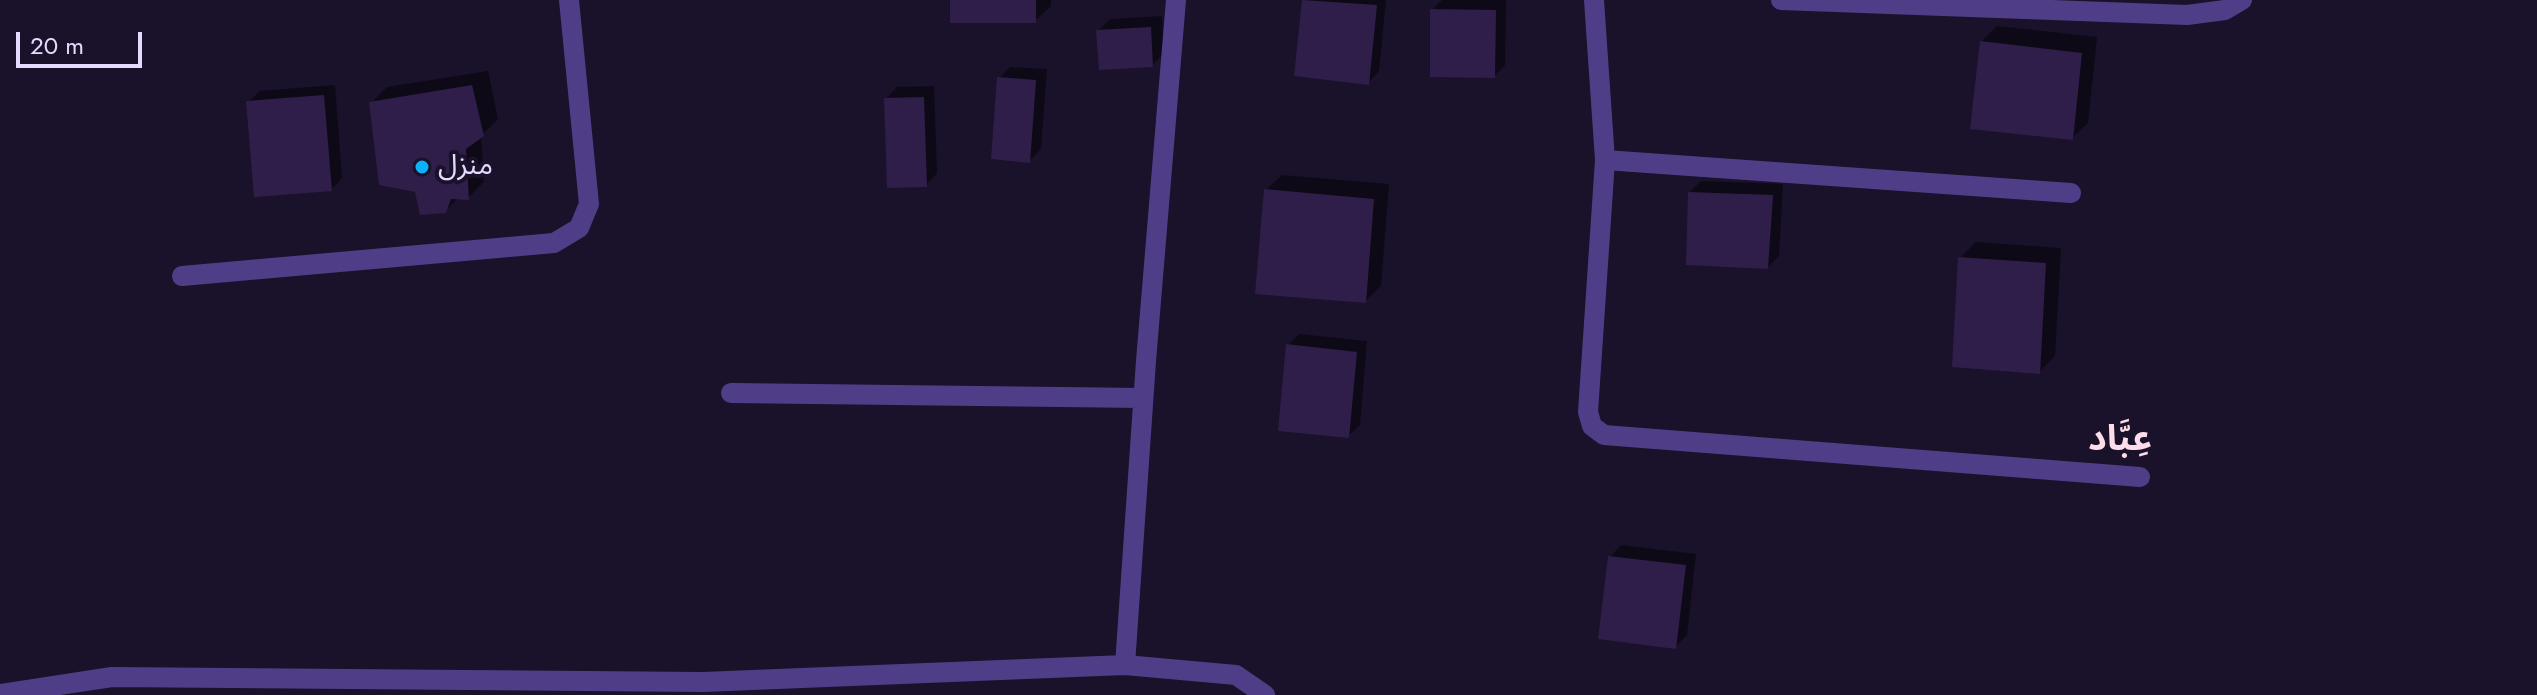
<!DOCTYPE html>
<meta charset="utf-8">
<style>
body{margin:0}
#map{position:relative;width:2537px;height:695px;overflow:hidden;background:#1a112a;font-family:Jost,sans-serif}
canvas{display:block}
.scale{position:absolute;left:16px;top:32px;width:126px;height:36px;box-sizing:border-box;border:4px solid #e6dbfe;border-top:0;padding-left:10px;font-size:24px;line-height:28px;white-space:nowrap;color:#e6dbfe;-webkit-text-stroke:6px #1a112a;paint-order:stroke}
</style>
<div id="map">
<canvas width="2537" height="695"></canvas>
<div class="scale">20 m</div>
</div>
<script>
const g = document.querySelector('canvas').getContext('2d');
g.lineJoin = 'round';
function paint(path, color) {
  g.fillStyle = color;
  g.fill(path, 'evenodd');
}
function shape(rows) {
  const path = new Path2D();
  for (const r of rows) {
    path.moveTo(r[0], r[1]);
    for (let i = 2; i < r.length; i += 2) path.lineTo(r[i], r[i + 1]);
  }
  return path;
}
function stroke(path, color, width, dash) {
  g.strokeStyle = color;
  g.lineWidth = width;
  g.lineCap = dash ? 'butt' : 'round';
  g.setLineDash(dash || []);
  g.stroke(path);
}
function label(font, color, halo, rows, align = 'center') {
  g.font = font + ' Jost,"Noto Sans Arabic",sans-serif';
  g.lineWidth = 8;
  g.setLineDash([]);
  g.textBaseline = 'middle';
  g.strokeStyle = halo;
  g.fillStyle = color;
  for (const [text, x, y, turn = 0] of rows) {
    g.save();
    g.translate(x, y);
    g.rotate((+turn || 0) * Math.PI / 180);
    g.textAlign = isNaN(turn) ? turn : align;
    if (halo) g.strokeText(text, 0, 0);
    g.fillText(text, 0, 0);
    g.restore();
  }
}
const shadow = shape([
 [952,0,1051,0,1051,6,1035,21],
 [1304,0,1386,0,1379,71,1368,83,1296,75],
 [1442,0,1506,0,1505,65,1494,76,1432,10],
 [1162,16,1164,53,1152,65,1098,31,1110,19],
 [1997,26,2097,37,2088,123,2072,138,1981,42],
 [1010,67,1047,69,1041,149,1029,161,999,78],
 [488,71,498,119,481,136,484,182,468,198,459,197,445,211,417,190,371,103,387,87],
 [335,85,342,178,331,190,248,102,260,91],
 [934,86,937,173,926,185,886,99,897,87],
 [1282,175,1389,184,1381,286,1365,301,1266,190],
 [1701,181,1783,184,1779,256,1768,267,1690,192],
 [1976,242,2061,248,2055,356,2039,372,1960,258],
 [1299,334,1367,341,1360,425,1348,436,1288,345],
 [1621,545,1696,554,1687,635,1675,647,1610,557]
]);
const building = shape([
 [950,0,1036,0,1036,23,950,23],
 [1302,0,1377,5,1369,85,1294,76],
 [1430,9,1496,10,1495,78,1430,77],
 [1151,27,1153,67,1099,70,1096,30],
 [1980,41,2082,53,2073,140,1970,129],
 [997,77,1036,80,1030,163,991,159],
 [472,85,484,136,466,149,469,200,451,199,446,213,420,215,415,192,379,185,369,102],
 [324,95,332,191,254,197,246,101],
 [924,97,927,187,887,188,884,98],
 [1264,189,1374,199,1366,303,1255,294],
 [1688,192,1773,195,1768,269,1686,265],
 [1958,257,2046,263,2040,374,1952,367],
 [1286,344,1357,352,1349,438,1278,431],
 [1608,556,1686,565,1676,649,1598,639]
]);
const street = shape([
 [1594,0,1605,160,2071,193],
 [1781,0,2187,15,2225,10,2242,0],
 [1605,160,1588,412,1592,426,1604,435,2140,477],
 [182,276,554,243,579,228,589,204,569,0],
 [731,393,1143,398],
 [1125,665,1146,361,1176,0],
 [0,694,112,677,703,682,1125,665,1236,675,1265,695]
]);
const markers = [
 [422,167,8,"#0cb2f9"]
];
const poiNames = [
 ["منزل",438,167]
];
const districtNames = [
 ["عِبَّاد",2120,441]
];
paint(shadow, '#0007');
paint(building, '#301e4a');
stroke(street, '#4f3e87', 20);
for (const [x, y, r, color] of markers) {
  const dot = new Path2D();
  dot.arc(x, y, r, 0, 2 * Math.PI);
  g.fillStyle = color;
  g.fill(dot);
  stroke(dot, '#1a112a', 3);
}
label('28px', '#e6dbfe', '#1a112a', poiNames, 'left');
label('bold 36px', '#feddeb', '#1a112a', districtNames);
</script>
